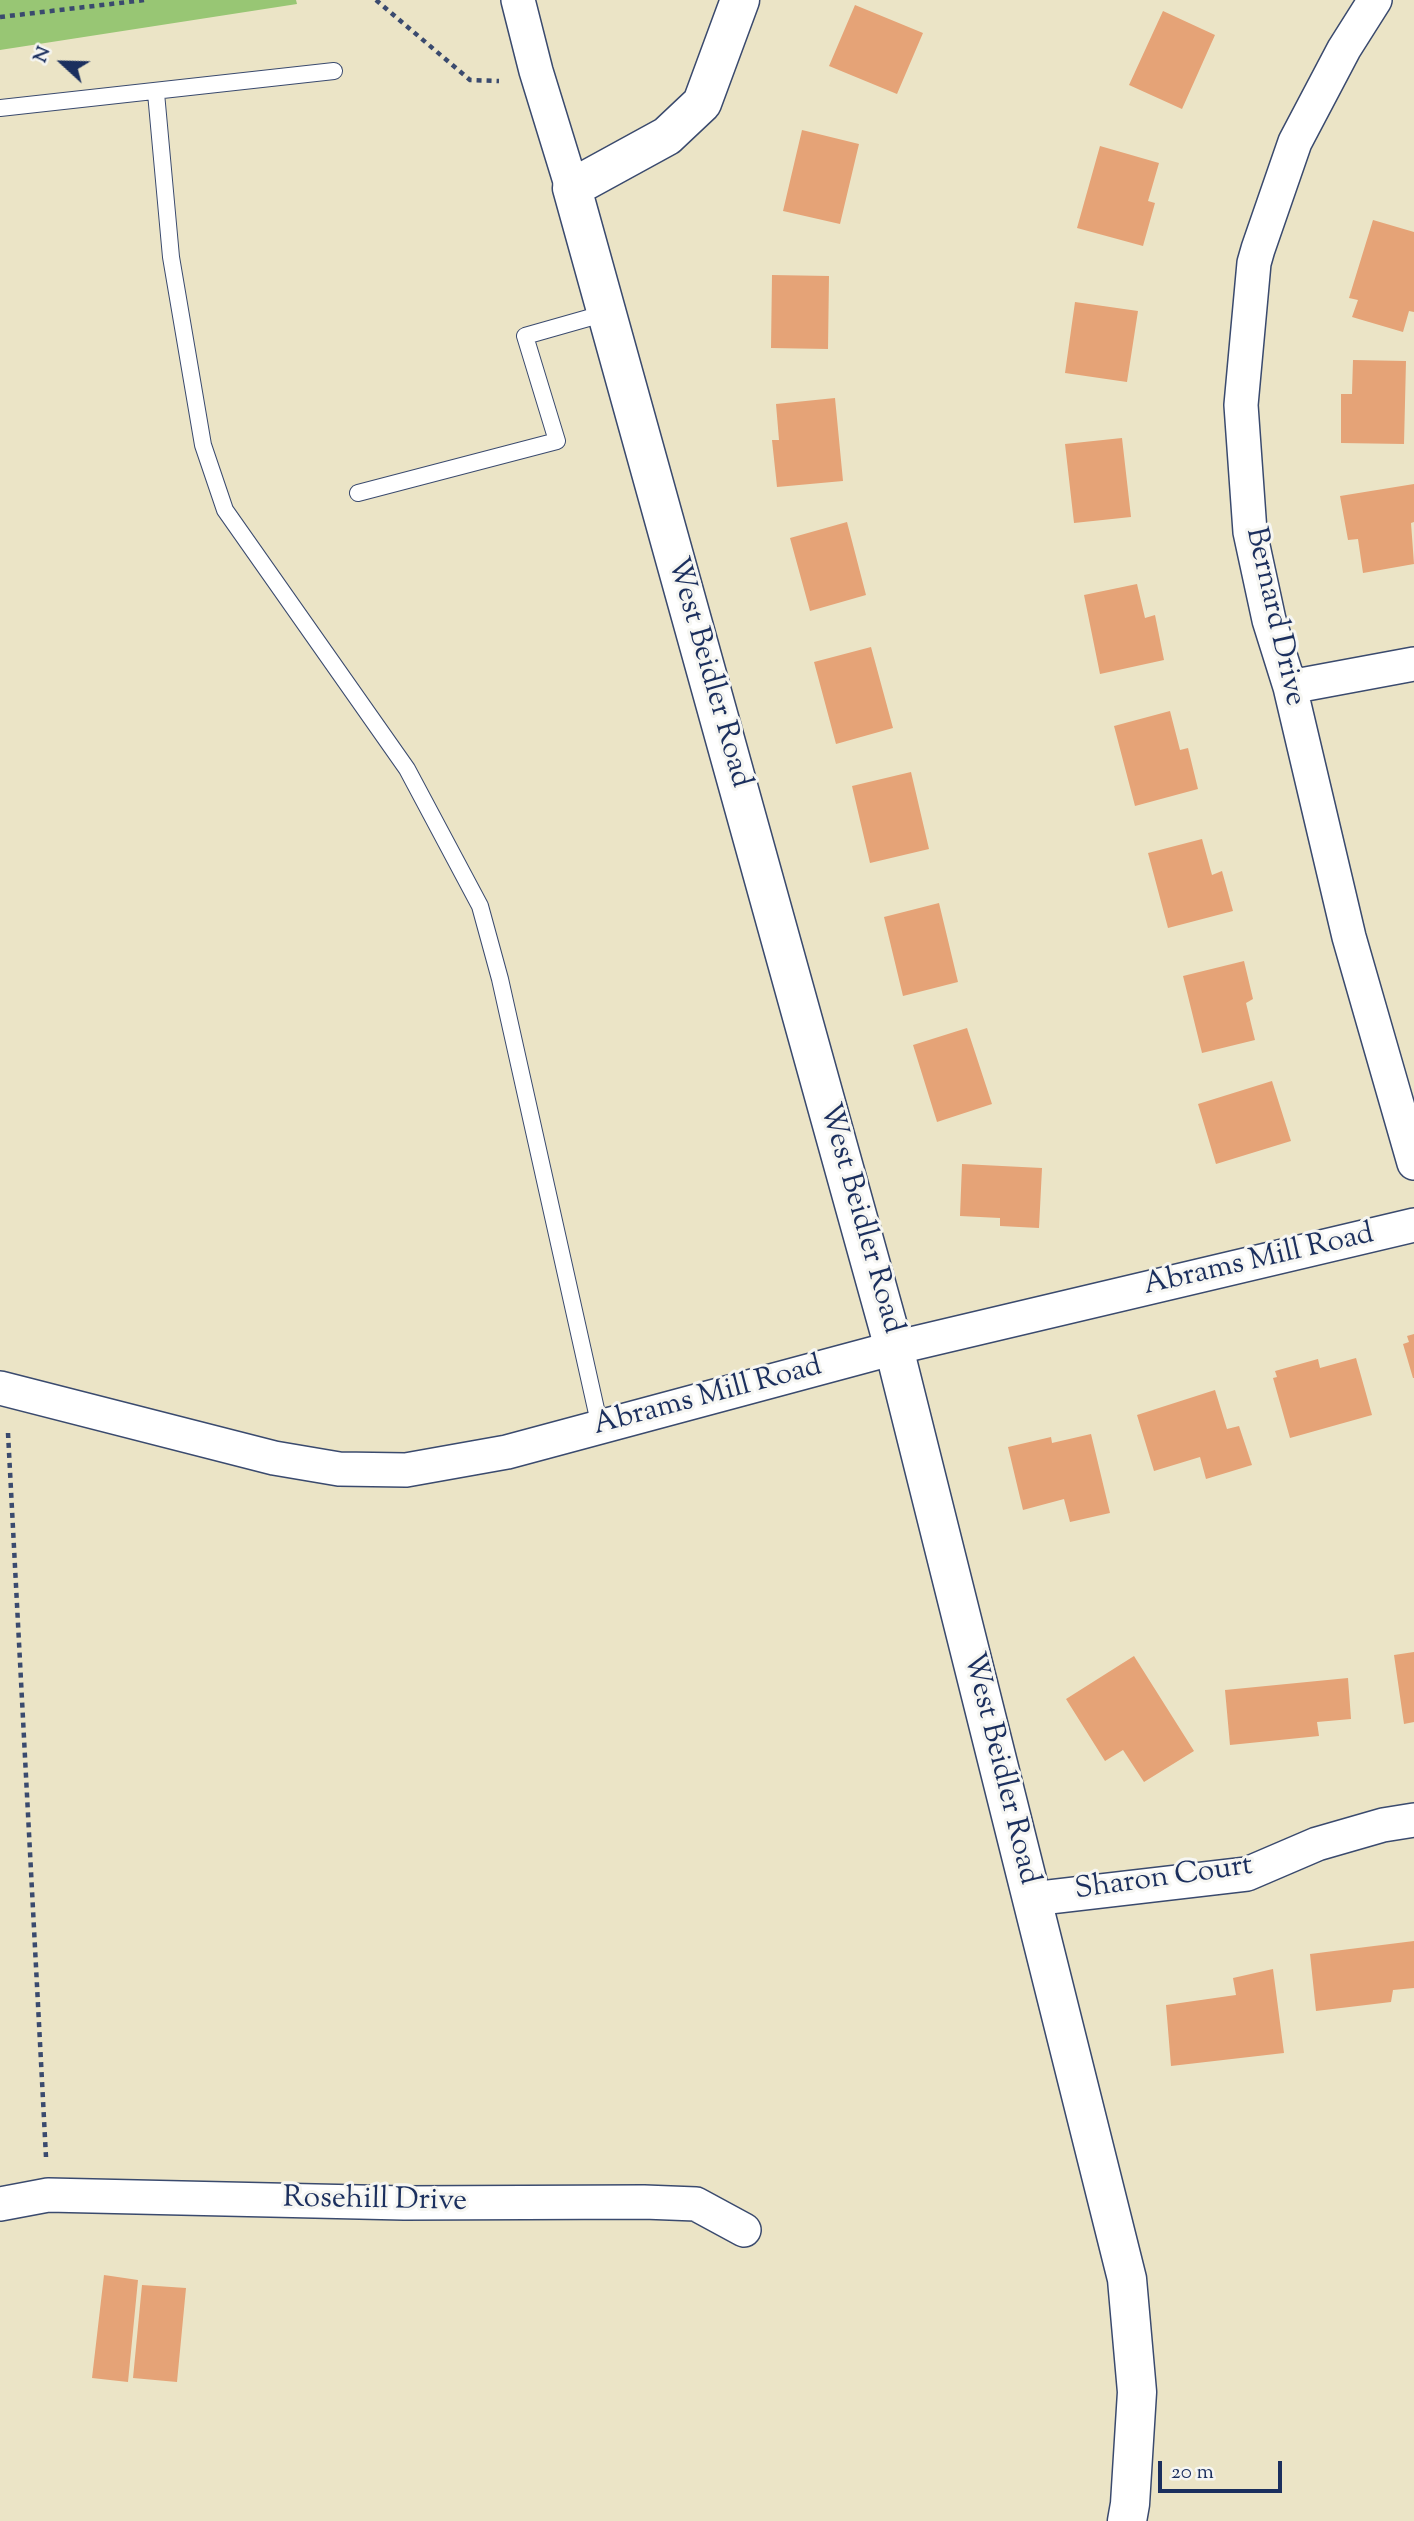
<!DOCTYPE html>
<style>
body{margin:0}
#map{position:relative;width:1414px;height:2521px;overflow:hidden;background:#ebe4c6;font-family:"Sorts Mill Goudy",serif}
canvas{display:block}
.north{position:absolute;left:28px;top:28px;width:70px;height:70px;-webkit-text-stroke:5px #f6f6f2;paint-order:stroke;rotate:292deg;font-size:19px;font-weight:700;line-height:28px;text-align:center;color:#1b2f5e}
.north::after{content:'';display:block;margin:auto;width:24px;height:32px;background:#1b2f5e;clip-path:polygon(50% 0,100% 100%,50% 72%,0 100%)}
.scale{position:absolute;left:1158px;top:2461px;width:124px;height:32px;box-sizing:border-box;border:4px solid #1b2f5e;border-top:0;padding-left:9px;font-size:21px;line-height:24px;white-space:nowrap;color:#1b2f5e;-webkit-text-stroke:5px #f6f6f2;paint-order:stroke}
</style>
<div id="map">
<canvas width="1414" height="2521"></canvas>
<div class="north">N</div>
<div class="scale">20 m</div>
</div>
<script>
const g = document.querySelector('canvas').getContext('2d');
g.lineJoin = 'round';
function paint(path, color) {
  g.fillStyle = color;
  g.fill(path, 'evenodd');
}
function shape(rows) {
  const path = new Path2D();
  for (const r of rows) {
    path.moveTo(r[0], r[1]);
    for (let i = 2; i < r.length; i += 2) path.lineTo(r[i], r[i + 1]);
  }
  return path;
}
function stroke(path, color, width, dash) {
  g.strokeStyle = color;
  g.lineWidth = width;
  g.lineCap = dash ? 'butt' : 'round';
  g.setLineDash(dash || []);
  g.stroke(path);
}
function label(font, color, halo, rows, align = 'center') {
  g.font = font + ' "Sorts Mill Goudy",serif';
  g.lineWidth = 6;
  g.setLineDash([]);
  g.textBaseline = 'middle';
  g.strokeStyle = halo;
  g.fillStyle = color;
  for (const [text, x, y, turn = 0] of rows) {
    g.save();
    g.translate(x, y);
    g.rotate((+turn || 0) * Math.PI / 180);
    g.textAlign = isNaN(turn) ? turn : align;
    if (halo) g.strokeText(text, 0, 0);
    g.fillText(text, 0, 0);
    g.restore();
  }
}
const green = shape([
 [0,0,296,0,297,4,0,50]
]);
const building = shape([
 [855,5,923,33,897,94,829,66],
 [1163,11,1215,35,1182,109,1129,85],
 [802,130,859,144,840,224,783,211],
 [1100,146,1159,163,1148,201,1155,203,1143,246,1077,228],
 [1373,220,1414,232,1414,312,1409,311,1403,332,1352,317,1358,300,1349,298],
 [772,275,829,276,828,349,771,348],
 [1075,302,1138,311,1127,382,1065,373],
 [1353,360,1406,361,1404,444,1341,443,1341,394,1352,394],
 [835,398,843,481,777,487,772,440,779,440,776,404],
 [1122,438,1131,517,1074,523,1065,444],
 [1414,484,1414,522,1411,523,1414,564,1363,573,1358,539,1348,540,1340,496],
 [847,522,866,595,810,611,790,538],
 [1137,584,1145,618,1155,615,1164,660,1100,674,1084,595],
 [871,647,893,728,836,744,814,662],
 [1170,711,1180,750,1188,748,1198,789,1135,806,1114,726],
 [911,772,929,849,870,863,852,786],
 [1202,839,1212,875,1222,871,1233,911,1168,928,1148,853],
 [939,903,958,982,903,996,884,917],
 [1244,961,1253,999,1246,1003,1255,1040,1202,1053,1183,976],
 [967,1028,992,1104,937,1122,913,1045],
 [1272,1081,1291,1141,1216,1164,1198,1104],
 [962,1164,1042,1168,1039,1228,1000,1226,1000,1218,960,1216],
 [1414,1334,1414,1378,1413,1378,1403,1344,1409,1342,1407,1336],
 [1356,1358,1372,1415,1290,1438,1273,1378,1277,1377,1275,1371,1318,1359,1320,1368],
 [1215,1390,1227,1429,1239,1426,1252,1465,1206,1479,1200,1457,1154,1471,1137,1415],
 [1091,1434,1110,1513,1070,1522,1064,1499,1023,1510,1008,1447,1051,1437,1052,1443],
 [1414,1652,1414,1722,1404,1724,1394,1655],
 [1134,1656,1194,1751,1144,1782,1123,1750,1105,1761,1066,1699],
 [1348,1678,1351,1719,1317,1722,1319,1736,1230,1745,1225,1690],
 [1414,1941,1414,1988,1393,1990,1391,2002,1316,2011,1310,1954],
 [1273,1969,1284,2053,1171,2066,1166,2005,1236,1995,1233,1978],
 [104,2275,138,2280,128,2382,92,2378],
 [142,2285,186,2288,177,2382,133,2378]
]);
const path = shape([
 [376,0,470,80,499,81],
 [0,17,145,0],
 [8,1433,46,2157]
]);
const lane = shape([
 [156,93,171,257,203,445,225,510,407,769,480,906,500,979,600,1427],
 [0,108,334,71],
 [358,493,557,441,525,336,606,313]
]);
const street = shape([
 [518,0,536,71,572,188],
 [1375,0,1344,49,1295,142,1258,249,1254,263,1241,405,1250,532,1269,620,1290,687,1349,937,1414,1163],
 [1290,687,1414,664],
 [0,1388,274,1458,339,1469,406,1470,507,1452,894,1348,1414,1225],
 [1032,1899,1247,1874,1317,1844,1383,1825,1414,1820],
 [0,2204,48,2195,404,2203,644,2202,696,2204,744,2230]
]);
const secondary = shape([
 [740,0,702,103,667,136,572,188,894,1348,1127,2279,1137,2392,1130,2504,1127,2521]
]);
const streetNames = [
 ["Bernard Drive",1273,617,77],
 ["West Beidler Road",707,673,74],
 ["West Beidler Road",859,1219,74],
 ["Abrams Mill Road",1259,1262,-13],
 ["Abrams Mill Road",708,1398,-15],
 ["West Beidler Road",999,1769,76],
 ["Sharon Court",1164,1880,-8],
 ["Rosehill Drive",375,2202,1]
];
paint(green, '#98c674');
paint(building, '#e5a377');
stroke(lane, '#3a4a6e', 18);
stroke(street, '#3a4a6e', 36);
stroke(secondary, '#3a4a6e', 41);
stroke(path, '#3a4a6e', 4.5, [5, 5]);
stroke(lane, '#fff', 16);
stroke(street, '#fff', 33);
stroke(secondary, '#fff', 38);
label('30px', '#1b2f5e', '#f6f6f2', streetNames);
</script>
